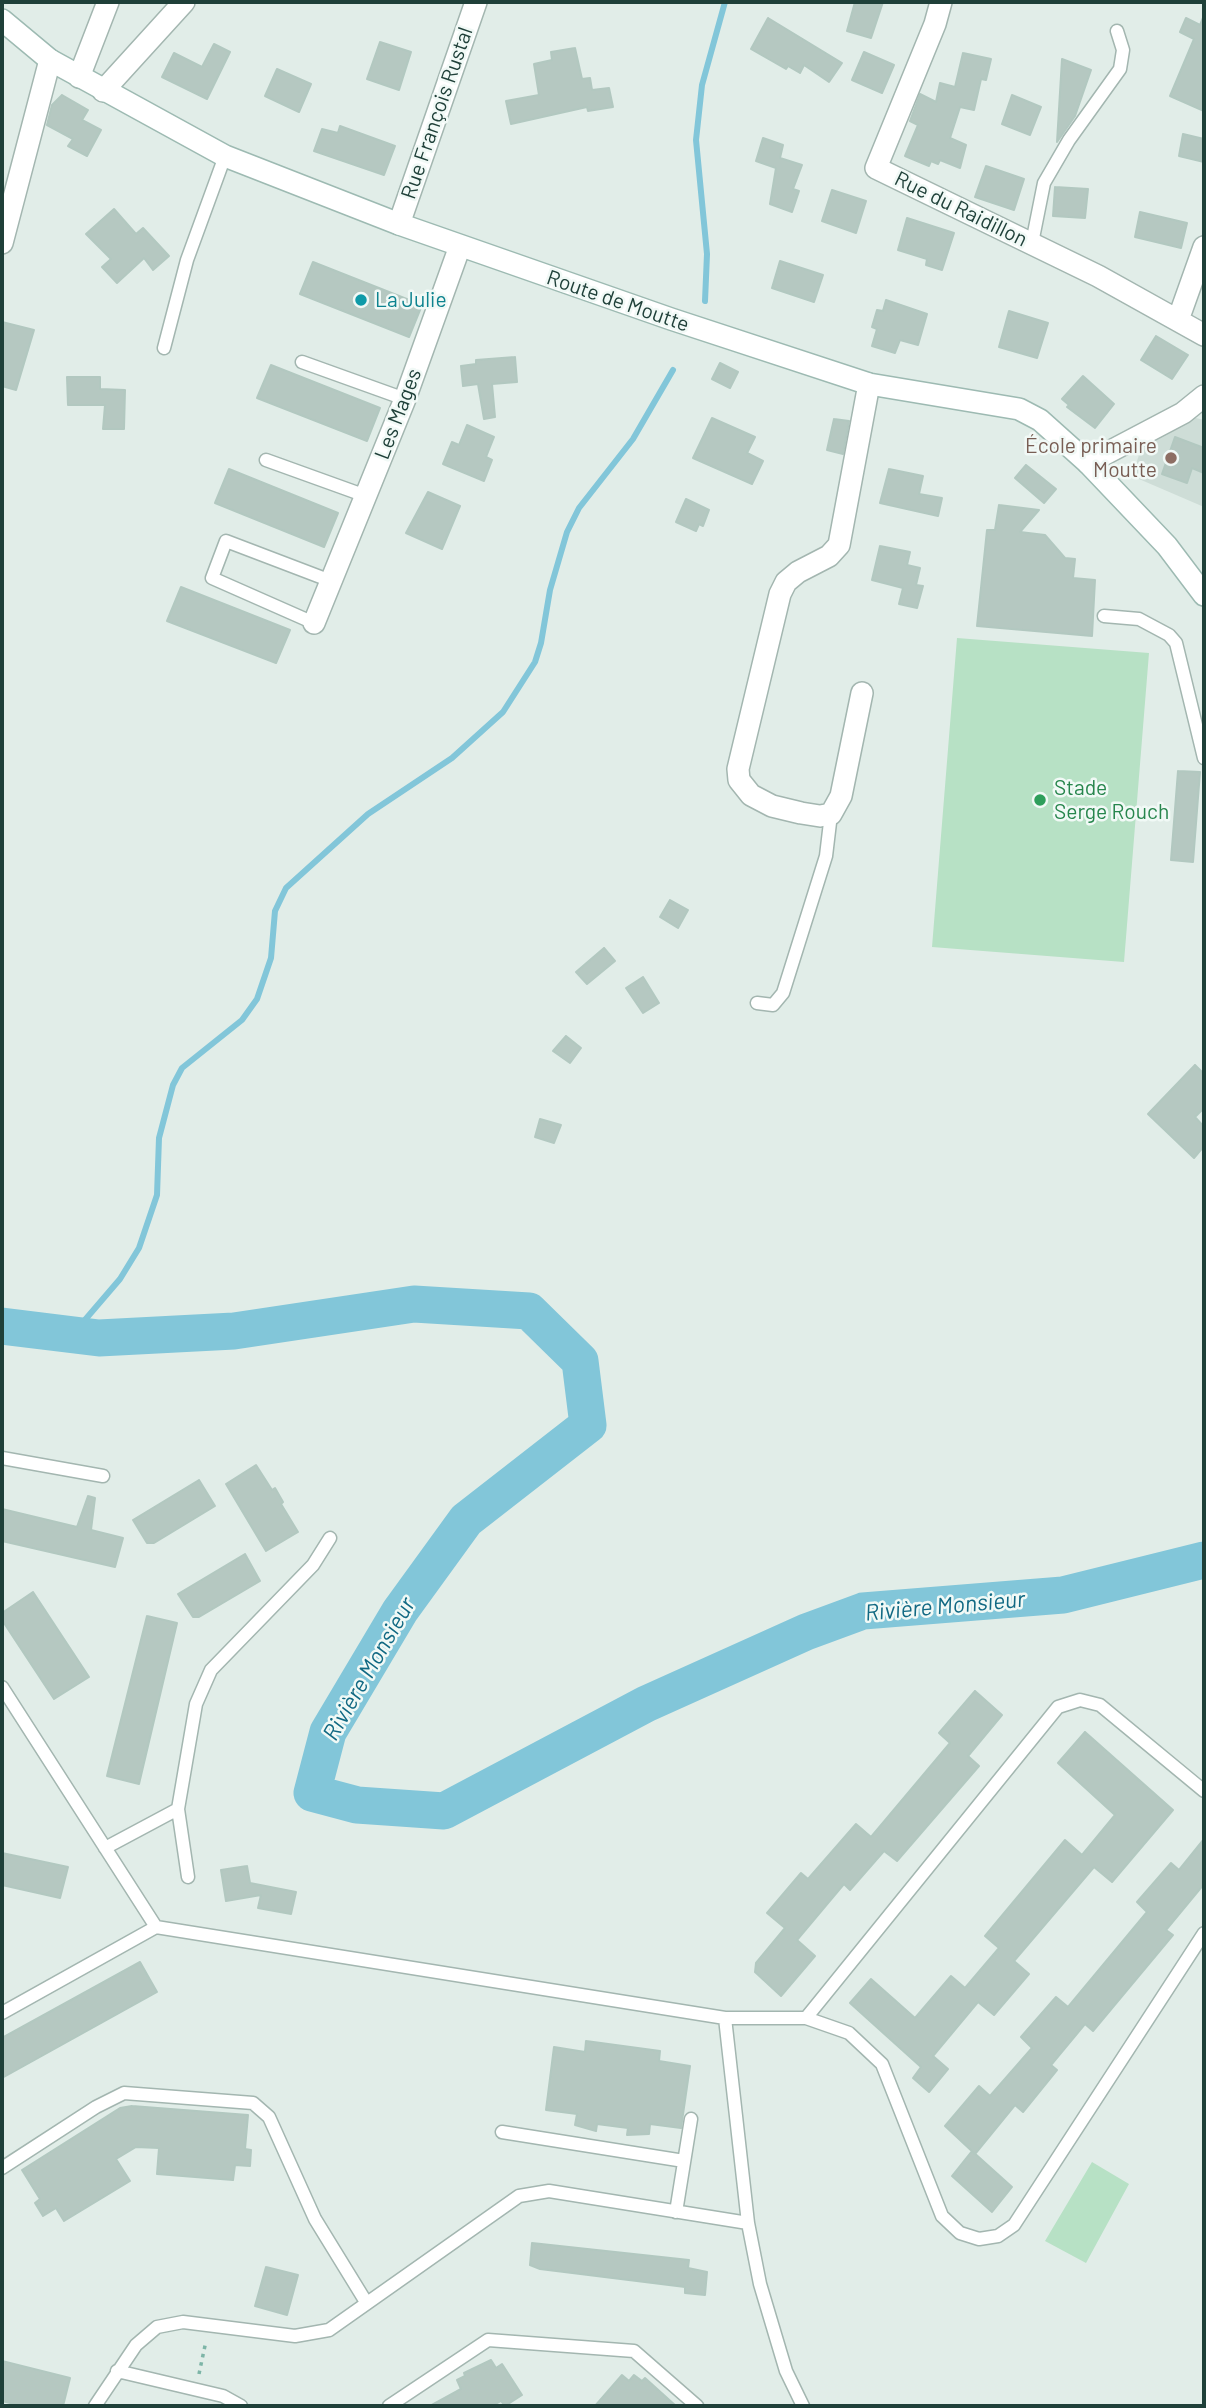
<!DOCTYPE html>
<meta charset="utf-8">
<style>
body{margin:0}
#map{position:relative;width:1206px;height:2408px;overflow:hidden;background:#e1ede8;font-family:Barlow,sans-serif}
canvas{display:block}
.frame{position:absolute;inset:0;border:4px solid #1f4039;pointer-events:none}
</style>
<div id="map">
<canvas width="1206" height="2408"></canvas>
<div class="frame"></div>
</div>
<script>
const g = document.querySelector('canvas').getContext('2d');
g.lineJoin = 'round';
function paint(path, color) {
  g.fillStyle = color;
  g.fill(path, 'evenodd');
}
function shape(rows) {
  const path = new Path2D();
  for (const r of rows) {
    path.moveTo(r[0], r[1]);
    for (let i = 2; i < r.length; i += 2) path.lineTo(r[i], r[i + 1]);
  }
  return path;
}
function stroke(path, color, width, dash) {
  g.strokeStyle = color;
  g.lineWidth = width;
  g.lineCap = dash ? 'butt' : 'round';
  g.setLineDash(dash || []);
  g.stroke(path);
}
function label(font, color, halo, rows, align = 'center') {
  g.font = font + ' Barlow,sans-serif';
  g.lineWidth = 5;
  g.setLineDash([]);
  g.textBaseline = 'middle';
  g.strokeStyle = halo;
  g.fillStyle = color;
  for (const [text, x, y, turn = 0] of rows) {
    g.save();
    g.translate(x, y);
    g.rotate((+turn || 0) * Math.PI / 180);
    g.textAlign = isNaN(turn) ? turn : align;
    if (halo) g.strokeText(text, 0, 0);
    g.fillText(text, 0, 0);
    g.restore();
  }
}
const built = shape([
 [1192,417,1204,420,1204,507,1132,476,1144,440]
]);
const green = shape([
 [957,638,1149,653,1124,962,932,947],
 [1092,2162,1129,2184,1086,2263,1045,2241]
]);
const stream = shape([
 [705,301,707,254,696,140,702,85,725,2],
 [72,1335,120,1279,139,1248,157,1195,159,1138,173,1085,182,1068,242,1020,257,999,271,958,275,911,286,888,368,814,452,758,503,712,535,662,541,643,550,590,567,532,579,508,633,439,673,370]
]);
const river = shape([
 [2,1326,99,1338,234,1331,414,1304,529,1311,580,1361,588,1425,466,1520,400,1611,328,1732,312,1793,357,1805,444,1811,646,1704,806,1632,863,1611,1063,1595,1204,1560]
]);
const building = shape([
 [855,2,883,2,871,38,847,31,855,2],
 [1204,15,1204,111,1170,96,1194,39,1180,32,1186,18,1200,25,1204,15],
 [768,18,842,63,829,82,804,65,800,73,788,66,786,69,751,49,768,18],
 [380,42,411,52,399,90,367,79,380,42],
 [214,44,230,52,207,99,162,77,174,53,202,67,214,44],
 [575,48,582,79,590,78,592,90,609,88,613,107,588,111,587,107,511,124,506,101,539,95,534,64,552,60,551,52,575,48],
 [864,52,894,65,882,93,852,80,864,52],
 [963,53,991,59,986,80,981,79,974,110,960,107,950,138,966,145,960,168,940,160,938,164,931,161,929,166,905,156,918,125,910,121,920,94,936,102,940,83,955,87,963,53],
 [1062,59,1091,70,1075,116,1057,142,1062,59],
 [277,69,311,84,299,112,265,96,277,69],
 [62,95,88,110,82,120,101,130,87,156,68,146,73,139,47,125,52,105,62,95],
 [1012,95,1041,107,1030,135,1002,124,1012,95],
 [340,126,395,146,384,175,314,151,322,129,338,133,340,126],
 [1183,134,1204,139,1204,162,1179,156,1183,134],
 [763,138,783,145,780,158,802,165,793,189,799,191,792,212,770,204,776,168,756,161,763,138],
 [986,166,1024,179,1014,210,975,197,986,166],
 [1055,187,1088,189,1085,218,1053,216,1055,187],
 [832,190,866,201,856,233,822,221,832,190],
 [114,209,136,234,143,228,169,256,153,270,144,258,117,283,102,267,111,259,86,234,114,209],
 [1140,212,1187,223,1181,248,1135,237,1140,212],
 [907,218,954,233,942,270,926,265,927,259,898,250,907,218],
 [780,261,823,275,814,302,772,288,780,261],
 [313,262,422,305,409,337,300,294,313,262],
 [886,300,927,314,918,345,900,340,895,353,872,346,877,329,872,327,877,310,883,311,886,300],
 [1009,311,1048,323,1037,358,999,347,1009,311],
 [2,322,34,330,16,390,2,386,2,322],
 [1156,336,1188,355,1172,379,1141,360,1156,336],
 [515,357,517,382,492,384,495,417,484,419,478,384,463,386,461,366,476,364,476,360,515,357],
 [720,363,738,372,730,388,712,379,720,363],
 [271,365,380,408,367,441,257,398,271,365],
 [1083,376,1114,404,1095,428,1067,407,1069,405,1062,399,1083,376],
 [67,377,100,377,100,389,125,390,124,429,103,429,105,405,68,405,67,377],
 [712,418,755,437,747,453,763,461,752,484,693,458,712,418],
 [834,419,849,421,843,454,827,450,834,419],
 [467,425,494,437,486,457,492,460,484,481,443,464,452,442,459,445,467,425],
 [1175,437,1204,448,1204,473,1192,468,1187,483,1162,474,1175,437],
 [1026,465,1056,489,1044,503,1015,478,1026,465],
 [229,469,338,513,324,547,215,503,229,469],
 [889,469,923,476,919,494,942,498,938,516,880,503,889,469],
 [428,492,460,506,442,549,406,533,428,492],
 [686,499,709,510,703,526,699,524,696,531,676,522,686,499],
 [999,505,1039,510,1020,532,1045,535,1065,558,1075,559,1073,578,1095,580,1092,636,977,626,987,530,995,530,999,505],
 [880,546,910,552,907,565,920,568,916,585,923,586,917,608,899,604,903,588,872,580,880,546],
 [181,587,290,630,276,663,167,621,181,587],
 [1178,771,1200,772,1193,862,1171,860,1178,771],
 [670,900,688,910,678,928,660,917,670,900],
 [604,948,615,961,587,984,576,972,604,948],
 [643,977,659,1003,643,1013,626,988,643,977],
 [566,1036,581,1048,570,1063,553,1051,566,1036],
 [1195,1065,1204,1074,1204,1108,1195,1117,1204,1127,1204,1146,1194,1158,1148,1114,1195,1065],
 [540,1119,561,1125,554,1143,535,1137,540,1119],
 [256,1465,272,1490,275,1488,283,1502,281,1504,298,1532,266,1551,226,1484,256,1465],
 [199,1480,215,1506,154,1543,147,1543,133,1520,199,1480],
 [88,1496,95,1498,91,1530,123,1538,115,1567,2,1541,2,1509,77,1527,88,1496],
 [245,1554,260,1581,199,1617,193,1617,178,1594,245,1554],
 [33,1592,89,1677,54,1699,2,1620,2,1613,33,1592],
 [147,1616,177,1623,139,1784,107,1776,147,1616],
 [975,1691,1002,1715,968,1756,979,1766,897,1861,884,1851,850,1890,844,1884,797,1940,815,1956,781,1996,755,1972,756,1963,785,1928,767,1913,801,1873,808,1879,856,1824,871,1837,950,1743,939,1733,975,1691],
 [1085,1732,1173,1810,1112,1882,1094,1867,1014,1961,1029,1974,994,2015,978,2002,933,2056,948,2069,929,2092,913,2078,921,2067,850,2003,871,1979,915,2018,951,1976,965,1988,999,1948,985,1936,1065,1840,1082,1855,1115,1815,1058,1763,1085,1732],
 [1204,1839,1204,1884,1166,1930,1173,1935,1093,2031,1085,2024,1051,2065,1057,2070,1023,2112,1015,2105,975,2154,945,2126,979,2086,990,2096,1032,2048,1021,2037,1056,1997,1068,2007,1147,1912,1137,1902,1171,1863,1179,1870,1204,1839],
 [2,1853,68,1867,60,1898,2,1885,2,1853],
 [247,1866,250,1883,296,1892,291,1914,258,1908,261,1895,226,1901,221,1870,247,1866],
 [140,1962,157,1992,2,2078,2,2038,140,1962],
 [586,2041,660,2051,659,2061,690,2066,681,2128,650,2124,649,2134,627,2135,628,2128,597,2124,596,2131,575,2125,577,2114,546,2110,554,2047,585,2052,586,2041],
 [132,2106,248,2115,245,2149,251,2150,250,2166,235,2165,233,2180,157,2174,159,2148,136,2147,116,2159,130,2181,64,2221,56,2208,43,2216,35,2203,40,2199,22,2170,120,2108,132,2106],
 [972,2151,1012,2187,992,2212,952,2176,972,2151],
 [532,2243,689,2260,688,2268,707,2272,705,2295,685,2293,685,2287,540,2269,530,2265,532,2243],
 [266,2267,298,2275,287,2315,255,2306,266,2267],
 [491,2360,496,2368,502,2364,522,2395,505,2406,501,2401,492,2406,430,2406,461,2389,457,2380,465,2376,464,2373,491,2360],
 [2,2361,70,2378,63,2406,22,2406,2,2401,2,2361],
 [622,2375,629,2381,634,2375,642,2381,645,2378,676,2406,595,2406,622,2375]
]);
const path = shape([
 [199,2374,206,2341]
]);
const lane = shape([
 [1032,243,1044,183,1069,140,1120,69,1123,50,1117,31],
 [164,348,187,260,225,156],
 [302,362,405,399],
 [266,460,366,496],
 [1104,616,1139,619,1169,635,1176,643,1204,758],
 [314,623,212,578,226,541,331,581],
 [757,1003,773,1005,783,993,826,856,831,814],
 [2,1458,103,1476],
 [2,1687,156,1927],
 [105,1848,178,1809],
 [188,1877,178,1809,196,1704,211,1670,313,1565,330,1538],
 [2,2013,156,1927,725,2018,806,2018,849,2033,882,2064,942,2216,960,2233,979,2239,998,2236,1014,2225,1204,1933],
 [725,2018,748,2223,760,2284,786,2371,803,2406],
 [806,2018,1058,1707,1080,1700,1100,1705,1204,1791],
 [502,2132,684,2161],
 [2,2168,96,2107,124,2093,253,2103,269,2117,315,2219,366,2302],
 [676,2212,691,2119],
 [117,2371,223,2396,241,2406],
 [95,2406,136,2345,157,2327,183,2322,295,2336,329,2330,519,2196,549,2191,748,2223],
 [389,2406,488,2340,634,2351,697,2406]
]);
const street = shape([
 [941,2,935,24,876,168,1098,276,1204,335],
 [79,77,108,2],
 [103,91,184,2],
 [399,224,476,2],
 [2,243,50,60],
 [1178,320,1204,247],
 [1088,463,1183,413,1204,396],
 [314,623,405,399,460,246],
 [862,693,841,796,831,814,820,816,801,813,772,806,751,795,739,780,738,769,780,594,786,582,798,572,829,556,839,545,869,384]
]);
const secondary = shape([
 [2,20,50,60,225,156,399,224,671,319,869,384,1019,409,1040,420,1088,463,1167,546,1204,595]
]);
const markers = [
 [361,300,7,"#0f9aa8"],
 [1171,458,7,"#8d6e63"],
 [1040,800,7,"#2e9e5b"]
];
const streetNames = [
 ["Rue François Rustal",437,113,-71],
 ["Rue du Raidillon",961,209,26],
 ["Route de Moutte",618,301,19],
 ["Les Mages",398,414,-69]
];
const cultureNames = [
 ["La Julie",375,300]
];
const educationNames = [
 ["École primaire",1157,446],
 ["Moutte",1157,470]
];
const leisureNames = [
 ["Stade",1054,788],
 ["Serge Rouch",1054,812]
];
const waterNames = [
 ["Rivière Monsieur",945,1606,-5],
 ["Rivière Monsieur",369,1669,-60]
];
paint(built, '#ceddd7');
paint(green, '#b7e1c5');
stroke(stream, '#82c6d9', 6);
stroke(river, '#82c6d9', 37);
paint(building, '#b5c8c1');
stroke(building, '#b2c8c0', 2);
stroke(lane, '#a3b6b0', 15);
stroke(street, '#a3b6b0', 24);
stroke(secondary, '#9dbab2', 24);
stroke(path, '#7db5a7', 3.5, [3.5, 5]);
stroke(lane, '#fff', 12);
stroke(street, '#fff', 21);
stroke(secondary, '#fff', 21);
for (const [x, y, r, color] of markers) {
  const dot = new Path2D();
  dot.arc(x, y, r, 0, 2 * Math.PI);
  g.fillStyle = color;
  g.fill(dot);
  stroke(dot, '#f1f9f6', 2.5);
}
label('21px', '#1f4039', '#f1f9f6', streetNames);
label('21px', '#0d838f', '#f1f9f6', cultureNames, 'left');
label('21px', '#785e54', '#f1f9f6', educationNames, 'right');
label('21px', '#27864d', '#f1f9f6', leisureNames, 'left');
label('italic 23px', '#116983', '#f1f9f6', waterNames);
</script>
